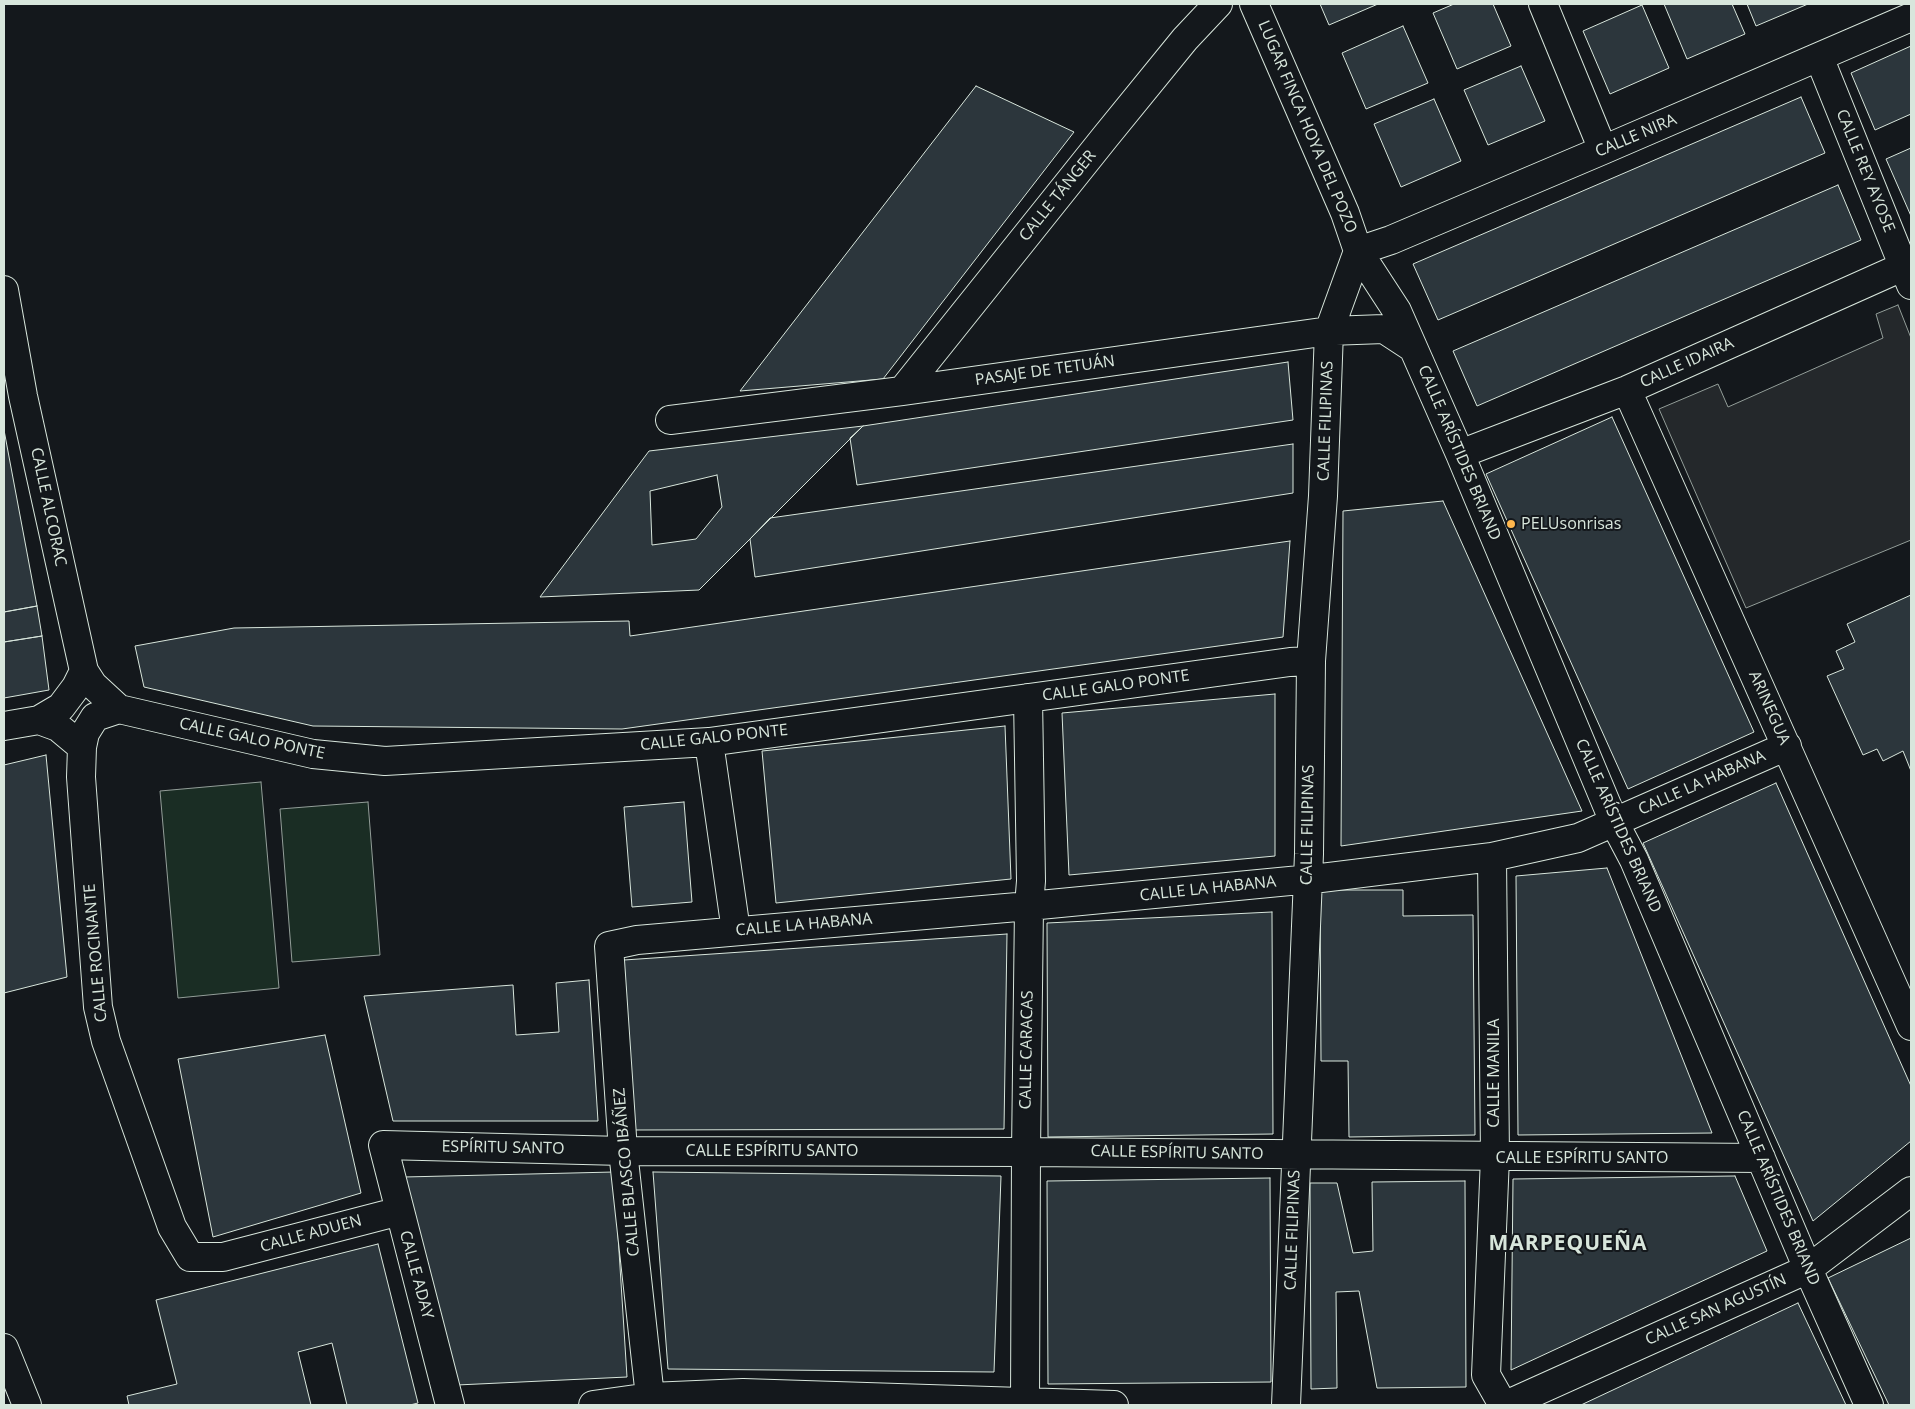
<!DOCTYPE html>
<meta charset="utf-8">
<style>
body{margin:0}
#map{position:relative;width:1915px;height:1409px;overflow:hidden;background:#14181c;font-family:"Open Sans",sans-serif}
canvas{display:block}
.frame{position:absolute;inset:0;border:5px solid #d8e6dc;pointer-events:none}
</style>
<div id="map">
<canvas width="1915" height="1409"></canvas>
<div class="frame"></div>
</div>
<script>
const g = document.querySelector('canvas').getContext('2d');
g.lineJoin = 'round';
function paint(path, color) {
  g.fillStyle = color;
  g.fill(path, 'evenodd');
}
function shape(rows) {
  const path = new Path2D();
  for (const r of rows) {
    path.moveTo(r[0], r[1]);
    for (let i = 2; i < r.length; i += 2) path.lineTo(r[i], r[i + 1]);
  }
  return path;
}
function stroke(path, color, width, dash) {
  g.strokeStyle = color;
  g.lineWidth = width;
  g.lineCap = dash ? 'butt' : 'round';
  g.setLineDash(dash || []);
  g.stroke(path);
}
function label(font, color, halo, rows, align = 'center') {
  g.font = font + ' "Open Sans",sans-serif';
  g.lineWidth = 4;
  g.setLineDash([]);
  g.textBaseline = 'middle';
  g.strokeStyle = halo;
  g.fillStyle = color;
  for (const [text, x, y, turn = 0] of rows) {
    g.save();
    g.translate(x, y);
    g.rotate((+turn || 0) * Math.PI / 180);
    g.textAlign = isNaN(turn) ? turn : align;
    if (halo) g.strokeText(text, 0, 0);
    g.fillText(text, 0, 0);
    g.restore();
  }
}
const green = shape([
 [261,782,279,988,178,998,160,791,261,782],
 [368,802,380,955,292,962,280,809,368,802]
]);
const parking = shape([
 [1898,305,1911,338,1911,540,1746,608,1659,409,1718,384,1728,407,1883,338,1876,314,1898,305]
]);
const building = shape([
 [1320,4,1378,4,1329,25,1320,4],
 [1454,4,1493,4,1511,46,1457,69,1433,13,1454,4],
 [1664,4,1732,4,1745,34,1687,59,1664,4],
 [1747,4,1808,4,1756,26,1747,4],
 [1642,5,1669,68,1610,94,1583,31,1642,5],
 [1403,26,1428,83,1366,109,1342,53,1403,26],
 [1911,46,1911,114,1875,130,1851,73,1911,46],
 [1521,66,1545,121,1488,145,1464,90,1521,66],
 [976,86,1074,132,883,379,740,391,976,86],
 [1801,97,1825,153,1438,320,1413,264,1801,97],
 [1434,99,1461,161,1401,187,1374,124,1434,99],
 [1911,148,1911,216,1886,159,1911,148],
 [1838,185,1861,240,1477,406,1453,351,1838,185],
 [1288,362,1293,420,857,485,850,438,863,426,1288,362],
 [1612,417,1754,732,1628,789,1486,474,1612,417],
 [863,426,699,590,540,597,649,451,863,426],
 [717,475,722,507,696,539,652,545,650,491,717,475],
 [4,430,37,606,4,612,4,430],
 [1293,444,1293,493,755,577,750,539,770,518,1293,444],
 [1443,501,1582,811,1341,846,1343,511,1443,501],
 [1290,541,1283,637,622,729,313,726,144,687,135,646,234,628,629,621,630,636,1290,541],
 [1911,595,1911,771,1903,751,1883,761,1877,749,1863,755,1827,676,1844,669,1836,651,1855,642,1847,624,1911,595],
 [37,606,42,636,4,642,4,612,37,606],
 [42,636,49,690,4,698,4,642,42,636],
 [1275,694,1275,856,1069,875,1062,713,1275,694],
 [1005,726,1011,879,776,903,762,751,1005,726],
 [46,755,67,977,4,993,4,765,46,755],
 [1776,783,1911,1086,1911,1141,1813,1221,1643,843,1776,783],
 [684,802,692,902,632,907,624,807,684,802],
 [1607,868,1712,1133,1518,1135,1516,876,1607,868],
 [1320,890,1403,890,1403,916,1473,915,1475,1135,1349,1137,1348,1061,1321,1061,1320,890],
 [1272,912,1273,1134,1048,1137,1047,923,1272,912],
 [1007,934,1004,1129,634,1130,624,960,1007,934],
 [589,980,598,1121,393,1121,364,996,513,985,516,1035,559,1032,556,983,589,980],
 [325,1035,361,1193,213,1237,178,1059,325,1035],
 [614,1172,627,1377,457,1385,404,1177,614,1172],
 [653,1172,1001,1176,994,1372,668,1369,653,1172],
 [1735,1176,1767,1251,1511,1370,1513,1179,1735,1176],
 [1270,1178,1271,1382,1048,1384,1047,1181,1270,1178],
 [1465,1181,1466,1387,1377,1388,1359,1291,1336,1292,1337,1388,1311,1389,1310,1183,1337,1183,1353,1253,1373,1251,1372,1182,1465,1181],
 [1911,1238,1911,1405,1889,1405,1828,1278,1911,1238],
 [378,1244,418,1403,410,1405,347,1405,332,1343,298,1352,311,1405,129,1405,127,1396,177,1384,156,1300,378,1244],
 [1798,1303,1846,1405,1581,1405,1798,1303]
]);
const street = shape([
 [1254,4,1345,213,1358,251,1397,311,1460,454,1614,822,1634,860,1808,1269,1869,1405],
 [1543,4,1603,150],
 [1819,57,1911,285],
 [1358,251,1391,240,1603,150,1911,17],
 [4,290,23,396,84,671,93,685,119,709,313,754,385,761,709,742,1290,662,1311,661],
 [1627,390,1911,1026],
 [902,391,1106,136,1185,39,1218,4],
 [670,420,902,391,1329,331,1384,329,1413,348],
 [1460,454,1627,390,1911,263],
 [119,709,95,717,85,733,82,747,81,777,98,1007,106,1041,172,1227,190,1257,223,1257,400,1211],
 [39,720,61,707,76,687,84,671],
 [4,726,39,720,58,727,82,747],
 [709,742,736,931],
 [1492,857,1495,1157,1486,1375,1503,1405],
 [4,1348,27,1405],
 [650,1397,623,1151,609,946,637,940,1029,906,1321,878,1492,857,1578,838,1787,746],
 [1025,1403,1026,1152,1029,906,1031,881,1028,698],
 [450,1405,383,1145,623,1151,1026,1152,1761,1158],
 [593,1405,650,1397,743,1393,1114,1405],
 [1286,1405,1309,854,1311,661,1323,496,1329,331,1358,251],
 [1506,1405,1808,1269,1911,1191]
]);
const markers = [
 [1511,524,5,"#ffb74d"]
];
const streetNames = [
 ["LUGAR FINCA HOYA DEL POZO",1307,127,67],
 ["CALLE NIRA",1636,136,-23],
 ["CALLE REY AYOSE",1865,171,68],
 ["CALLE TÁNGER",1058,196,-51],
 ["CALLE IDAIRA",1687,363,-24],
 ["PASAJE DE TETUÁN",1045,371,-8],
 ["CALLE FILIPINAS",1326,421,-88],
 ["CALLE ARÍSTIDES BRIAND",1459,453,67],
 ["CALLE ALCORAC",48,507,78],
 ["CALLE GALO PONTE",1116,686,-8],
 ["ARINEGUA",1769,708,66],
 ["CALLE GALO PONTE",714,738,-6],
 ["CALLE GALO PONTE",252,739,12],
 ["CALLE LA HABANA",1702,783,-24],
 ["CALLE FILIPINAS",1308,825,-89],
 ["CALLE ARÍSTIDES BRIAND",1618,826,66],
 ["CALLE LA HABANA",1208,889,-6],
 ["CALLE LA HABANA",804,925,-5],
 ["CALLE ROCINANTE",96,953,-95],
 ["CALLE CARACAS",1027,1050,-89],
 ["CALLE MANILA",1494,1073,-90],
 ["ESPÍRITU SANTO",503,1148,1],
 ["CALLE ESPÍRITU SANTO",772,1151],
 ["CALLE ESPÍRITU SANTO",1177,1153,1],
 ["CALLE ESPÍRITU SANTO",1582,1158],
 ["CALLE BLASCO IBÁÑEZ",627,1172,-95],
 ["CALLE ARÍSTIDES BRIAND",1778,1198,67],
 ["CALLE FILIPINAS",1293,1230,-88],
 ["CALLE ADUEN",311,1234,-15],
 ["CALLE ADAY",416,1275,75],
 ["CALLE SAN AGUSTÍN",1716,1310,-24]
];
const poiNames = [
 ["PELUsonrisas",1521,524]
];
const districtNames = [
 ["MARPEQUEÑA",1568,1244]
];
paint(green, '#1a2d24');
stroke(green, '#939e99', 1);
paint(parking, '#24282b');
stroke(parking, '#939e99', 1);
paint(building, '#2c363c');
stroke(building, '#d8e6dc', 1);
stroke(street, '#d8e6dc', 30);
stroke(street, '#14181c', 28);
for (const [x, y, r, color] of markers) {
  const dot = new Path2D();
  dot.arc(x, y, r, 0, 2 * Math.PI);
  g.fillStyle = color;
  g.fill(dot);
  stroke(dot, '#14181c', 2);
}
label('16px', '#d8e6dc', '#14181c', streetNames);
label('16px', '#d8e6dc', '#14181c', poiNames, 'left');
g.letterSpacing = '1px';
label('bold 21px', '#d8e6dc', '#14181c', districtNames);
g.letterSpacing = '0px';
</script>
